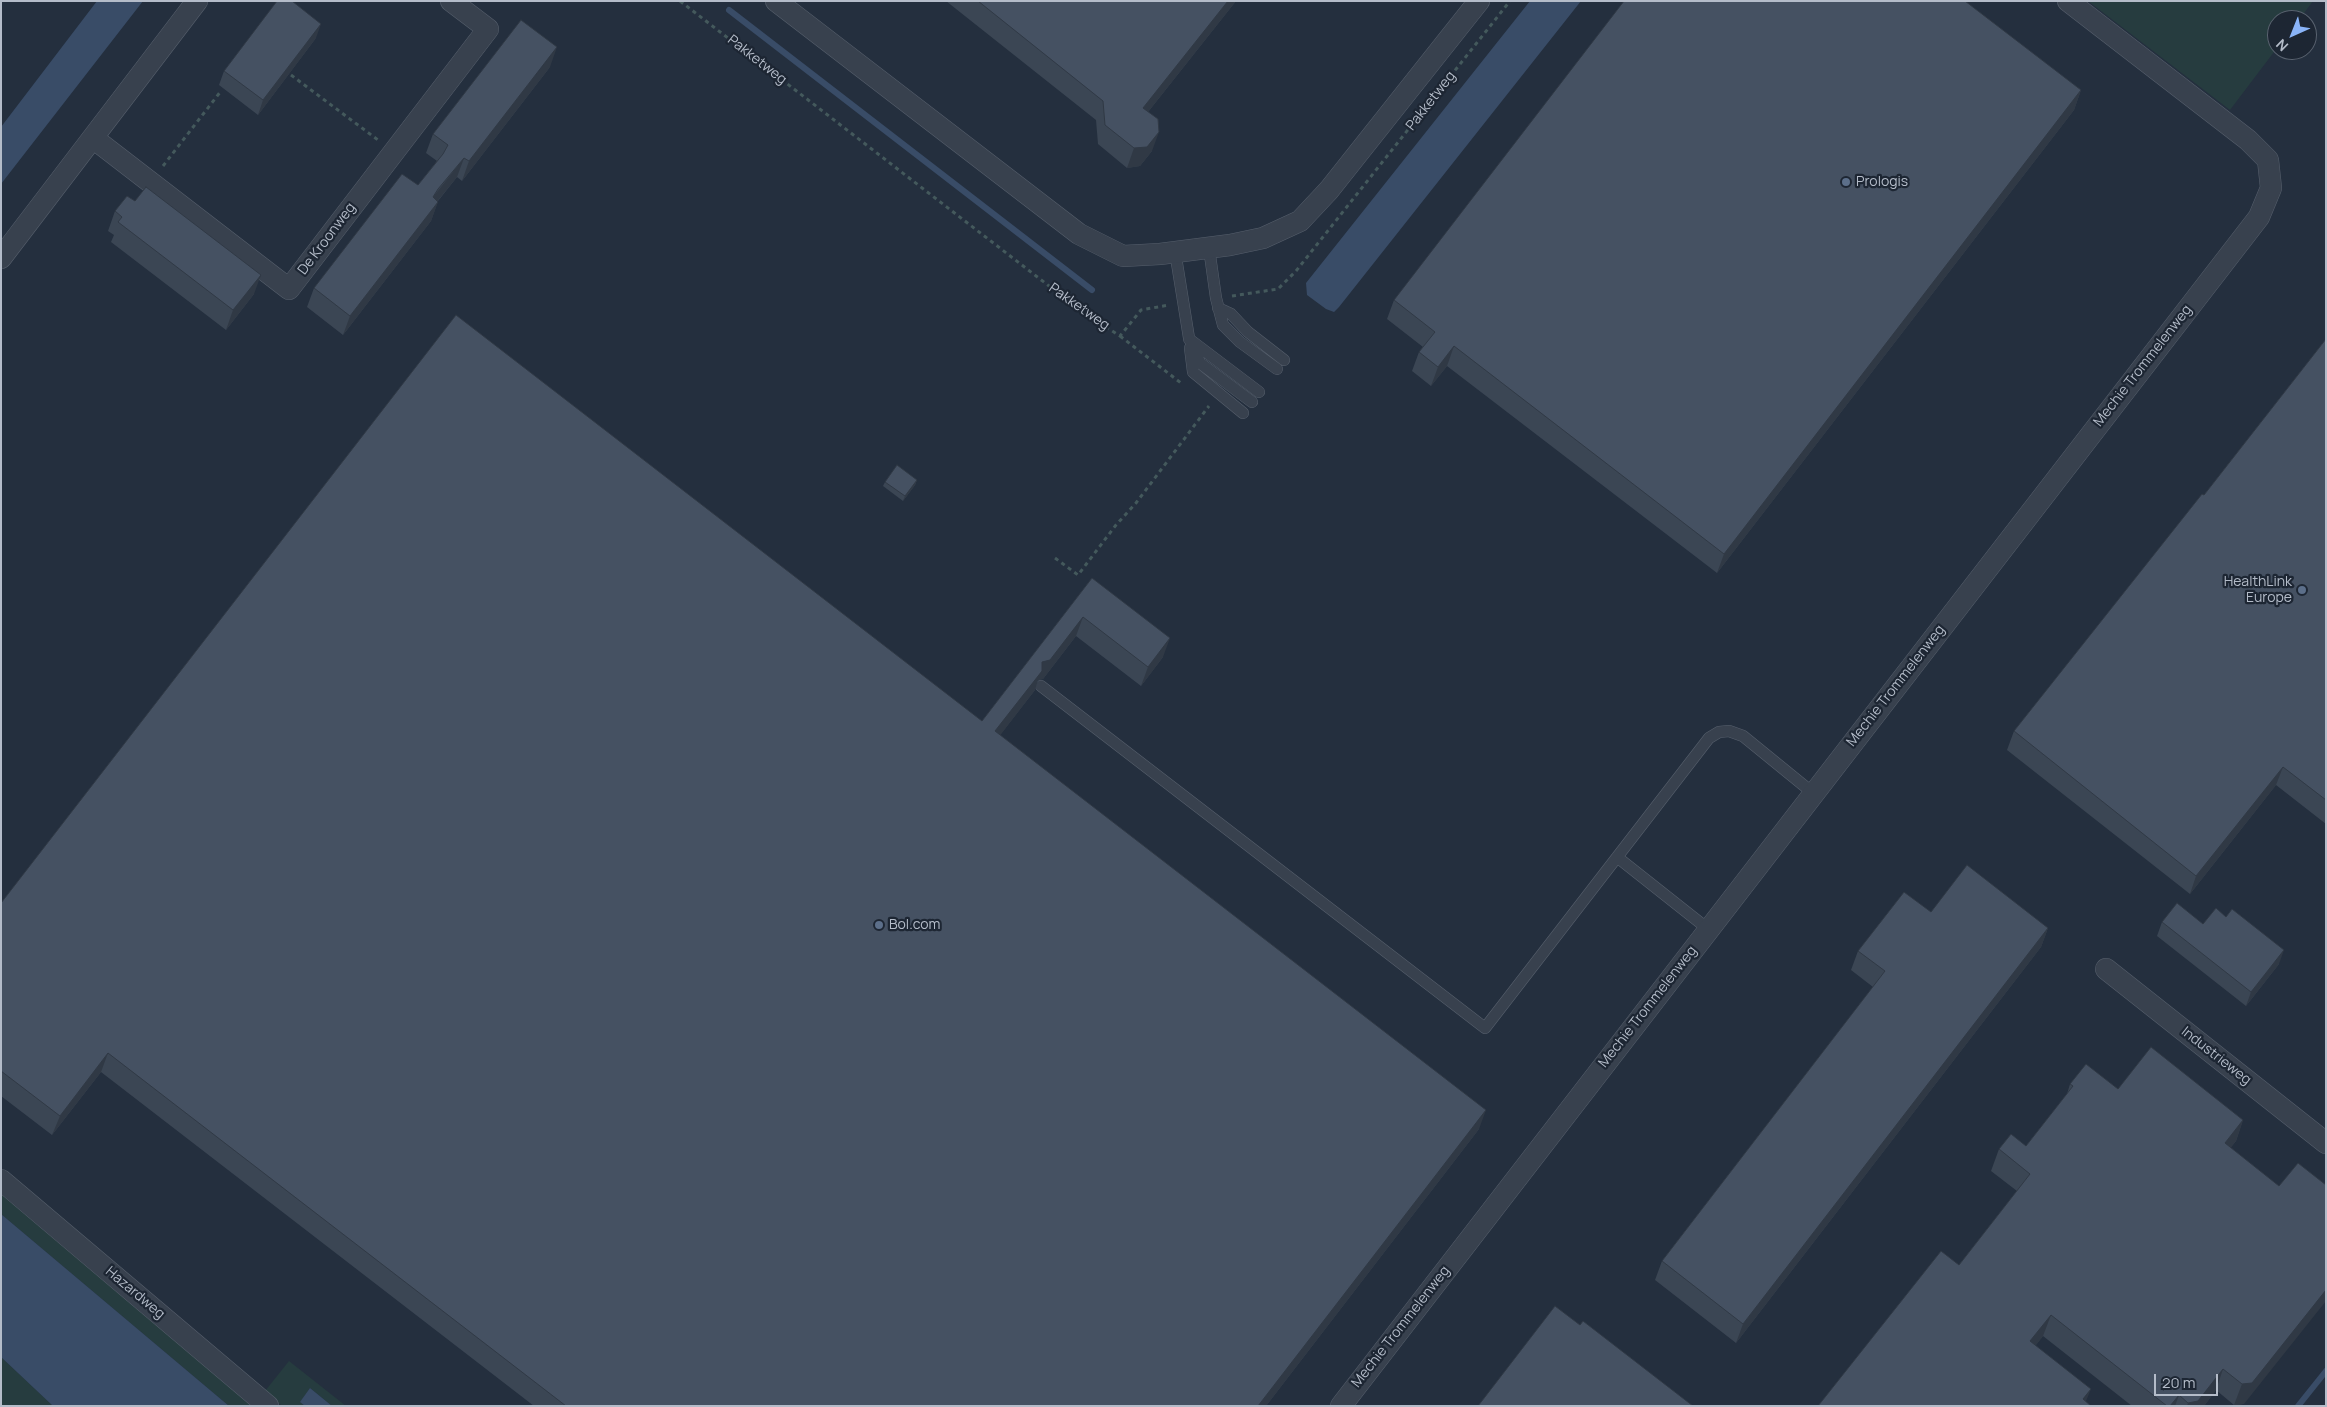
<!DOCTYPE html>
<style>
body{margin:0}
#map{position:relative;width:2327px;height:1407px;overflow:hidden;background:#242f3e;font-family:Manrope,sans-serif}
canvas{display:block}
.frame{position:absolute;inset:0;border:2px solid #b4bcc9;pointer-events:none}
.north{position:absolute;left:2267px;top:10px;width:50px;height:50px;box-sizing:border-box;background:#1d2633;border:1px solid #59626f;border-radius:50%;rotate:224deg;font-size:14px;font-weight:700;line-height:20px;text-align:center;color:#b4bcc9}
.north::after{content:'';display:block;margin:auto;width:18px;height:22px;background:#8ab4f8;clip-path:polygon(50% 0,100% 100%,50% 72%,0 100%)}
.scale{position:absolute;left:2154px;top:1374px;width:64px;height:22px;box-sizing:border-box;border:2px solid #b4bcc9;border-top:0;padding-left:6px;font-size:15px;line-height:18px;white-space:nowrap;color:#b4bcc9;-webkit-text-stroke:4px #1d2633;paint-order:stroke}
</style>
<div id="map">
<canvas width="2327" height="1407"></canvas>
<div class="frame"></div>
<div class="north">N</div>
<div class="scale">20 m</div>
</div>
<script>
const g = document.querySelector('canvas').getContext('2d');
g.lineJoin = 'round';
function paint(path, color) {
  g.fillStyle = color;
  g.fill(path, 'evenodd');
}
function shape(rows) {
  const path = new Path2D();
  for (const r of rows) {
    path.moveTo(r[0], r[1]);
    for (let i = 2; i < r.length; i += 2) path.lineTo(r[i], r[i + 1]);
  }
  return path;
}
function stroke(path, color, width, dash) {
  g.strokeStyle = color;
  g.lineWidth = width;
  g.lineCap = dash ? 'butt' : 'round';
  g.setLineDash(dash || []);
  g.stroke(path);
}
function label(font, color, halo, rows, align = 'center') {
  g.font = font + ' Manrope,sans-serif';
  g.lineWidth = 4.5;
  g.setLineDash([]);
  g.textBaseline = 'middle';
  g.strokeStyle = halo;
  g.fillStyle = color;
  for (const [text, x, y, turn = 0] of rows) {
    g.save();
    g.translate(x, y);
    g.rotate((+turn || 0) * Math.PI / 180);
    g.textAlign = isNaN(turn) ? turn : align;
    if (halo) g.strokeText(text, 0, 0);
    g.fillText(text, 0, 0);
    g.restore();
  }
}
const green = shape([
 [2088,1,2313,1,2299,20,2277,20,2277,48,2230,110],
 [1,1190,256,1406,229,1406,1,1214],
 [1,1357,53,1406,1,1406],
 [289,1361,346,1406,332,1406,310,1388,301,1402,305,1406,282,1406,265,1391]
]);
const water = shape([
 [97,1,143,1,1,184,1,127],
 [1530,1,1581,1,1339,307,1334,312,1326,309,1307,295,1306,283],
 [1,1214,229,1406,53,1406,1,1357],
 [310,1388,332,1406,305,1406,300,1402]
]);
const stream = shape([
 [729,10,1092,290],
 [2298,1406,2326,1371]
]);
const path = shape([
 [680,1,1084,313,1120,336,1141,310,1169,305],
 [291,75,378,140],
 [163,166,221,91],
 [1232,296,1278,289,1296,271,1510,1],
 [1120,336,1181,383],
 [1055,558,1078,575,1116,525,1136,503,1209,406]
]);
const lane = shape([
 [1209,248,1216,298,1223,325,1240,342,1277,369],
 [1175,251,1189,338,1200,363,1252,402],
 [1218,308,1231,314,1248,332,1284,360],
 [1189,339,1259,392],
 [1190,348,1193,372,1243,413],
 [1041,686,1485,1028,1709,738,1719,732,1729,731,1743,736,1813,793],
 [1617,857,1708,929]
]);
const street = shape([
 [776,1,1079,234,1123,256,1160,254,1230,245,1263,238,1300,221,1329,190,1479,1],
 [93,138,289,289,488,29,451,1],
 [1,258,197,1],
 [2106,969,2326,1143],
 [1,1180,268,1406],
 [1341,1406,2259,217,2271,188,2268,160,2248,140,2068,1]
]);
const wall = shape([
 [946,1,1236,1,1148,112,1152,151,1140,166,1127,168,1098,144,1096,120],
 [316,38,258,115,219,85,224,71],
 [550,67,462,181,457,177,438,201,431,221,343,335,307,307,314,288,418,185,437,161,426,153,433,134],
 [2081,90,2074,110,1717,573,1447,366,1431,386,1412,371,1419,352,1423,347,1387,319,1394,300],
 [115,211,254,294,226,330,111,242,114,235,108,231],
 [2326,339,2326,824,2276,785,2190,894,2007,750,2014,731,2204,495],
 [917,480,915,485,903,501,883,486,885,482],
 [1092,578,1163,657,1141,686,1076,636,1043,679,1038,680,1035,690,1000,735,1479,1129,1266,1406,534,1406,101,1072,52,1135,1,1096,1,903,982,721],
 [1931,912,2048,928,2041,947,1736,1343,1655,1280,1662,1261,1873,987,1851,970,1858,951],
 [2162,922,2203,924,2279,964,2246,1006,2157,936],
 [2070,1084,2118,1089,2243,1120,2236,1141,2231,1147,2244,1404,2234,1405,2216,1390,2204,1406,2132,1406,2043,1336,2035,1346,2086,1402,1818,1406,1959,1265,2017,1191,1991,1171,1999,1149,2026,1146,2067,1094]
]);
const shadedWall = shape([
 [1228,1,1236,1,1136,127,1143,108],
 [321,24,316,38,258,115,263,100],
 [557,47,550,67,462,181,469,161],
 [2081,90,2074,110,1717,573,1724,554],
 [1159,132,1152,151,1140,166,1127,168,1134,148],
 [464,158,457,177,431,209,433,197],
 [438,202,431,221,343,335,350,316],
 [261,275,254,294,226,330,233,310],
 [1454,346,1447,366,1431,386,1438,367],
 [917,480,915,485,903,501,905,496],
 [1083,617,1076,636,1043,679,1038,680,1035,690,988,751,995,731,1042,662],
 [1170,638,1163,657,1141,686,1148,667],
 [2283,767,2276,785,2190,894,2196,876],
 [2048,928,2041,947,1736,1343,1743,1324],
 [2284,950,2279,964,2246,1006,2251,992],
 [108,1053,101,1072,52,1135,60,1116],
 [1486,1110,1479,1129,1266,1406,1258,1406],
 [2243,1120,2236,1141,2218,1164,2225,1143],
 [2326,1290,2326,1301,2244,1404,2234,1405,2242,1384],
 [2051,1315,2043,1336,2022,1363,2030,1341],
 [2223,1369,2216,1390,2204,1406,2187,1406,2188,1403],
 [2091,1389,2084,1406,2083,1399],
 [2179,1395,2175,1406,2170,1406]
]);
const building = shape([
 [277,1,292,1,321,24,263,100,224,71,277,1],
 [978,1,1228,1,1143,108,1158,119,1159,132,1147,147,1134,148,1105,125,1103,101,978,1],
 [1624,1,1965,1,2081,90,1724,554,1454,346,1438,367,1419,352,1435,332,1394,300,1624,1],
 [521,20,557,47,469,161,464,158,438,189,433,197,438,202,350,316,314,288,402,174,418,185,443,154,448,145,433,134,521,20],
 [146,187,261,275,233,310,118,222,122,217,115,211,127,196,135,201,146,187],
 [456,315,982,721,1092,578,1170,638,1148,667,1083,617,1050,660,1042,662,1042,671,995,731,1486,1110,1258,1406,566,1406,108,1053,60,1116,1,1071,1,903,456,315],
 [2326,339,2326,800,2283,767,2196,876,2014,731,2202,494,2204,495,2326,339],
 [897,465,917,480,905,496,885,482,897,465],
 [1967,865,2048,928,1743,1324,1662,1261,1885,971,1858,951,1904,892,1931,912,1967,865],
 [2177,903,2203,924,2216,908,2226,917,2232,909,2284,950,2251,992,2162,922,2177,903],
 [2151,1047,2243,1120,2225,1143,2279,1186,2298,1163,2326,1185,2326,1290,2252,1383,2242,1384,2223,1369,2198,1401,2188,1403,2179,1395,2170,1406,2167,1406,2051,1315,2030,1341,2091,1389,2083,1399,2091,1406,1818,1406,1941,1251,1959,1265,2030,1174,1999,1149,2011,1134,2026,1146,2073,1086,2070,1084,2086,1064,2118,1089,2151,1047],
 [1555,1306,1580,1325,1583,1321,1693,1406,1478,1406,1555,1306]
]);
const markers = [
 [1846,182,5,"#5c6f8a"],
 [2302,590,5,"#5c6f8a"],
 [879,925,5,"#5c6f8a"]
];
const streetNames = [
 ["Pakketweg",757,60,38],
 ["Pakketweg",1431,101,-52],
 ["De Kroonweg",327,239,-53],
 ["Pakketweg",1079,307,35],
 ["Mechie Trommelenweg",2143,366,-52],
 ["Mechie Trommelenweg",1896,686,-52],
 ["Mechie Trommelenweg",1648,1007,-52],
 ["Industrieweg",2216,1056,38],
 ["Hazardweg",135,1293,40],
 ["Mechie Trommelenweg",1401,1327,-52]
];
const poiNames = [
 ["Prologis",1856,182],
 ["HealthLink",2292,582,"right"],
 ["Europe",2292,598,"right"],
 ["Bol.com",889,925]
];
paint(green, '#263c3f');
paint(water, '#394c67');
stroke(stream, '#394c67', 6);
stroke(lane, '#565f6c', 12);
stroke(street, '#565f6c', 22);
stroke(path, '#44595c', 3, [4, 4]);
stroke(lane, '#38414e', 11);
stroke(street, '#38414e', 21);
paint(wall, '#3b4654');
paint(shadedWall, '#303945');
paint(building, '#455162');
stroke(building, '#303945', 1);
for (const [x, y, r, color] of markers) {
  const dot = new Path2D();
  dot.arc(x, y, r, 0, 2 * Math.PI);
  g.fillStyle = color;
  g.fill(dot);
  stroke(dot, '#1d2633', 2);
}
label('14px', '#b4bcc9', '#1d2633', streetNames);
label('14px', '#b4bcc9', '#1d2633', poiNames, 'left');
</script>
